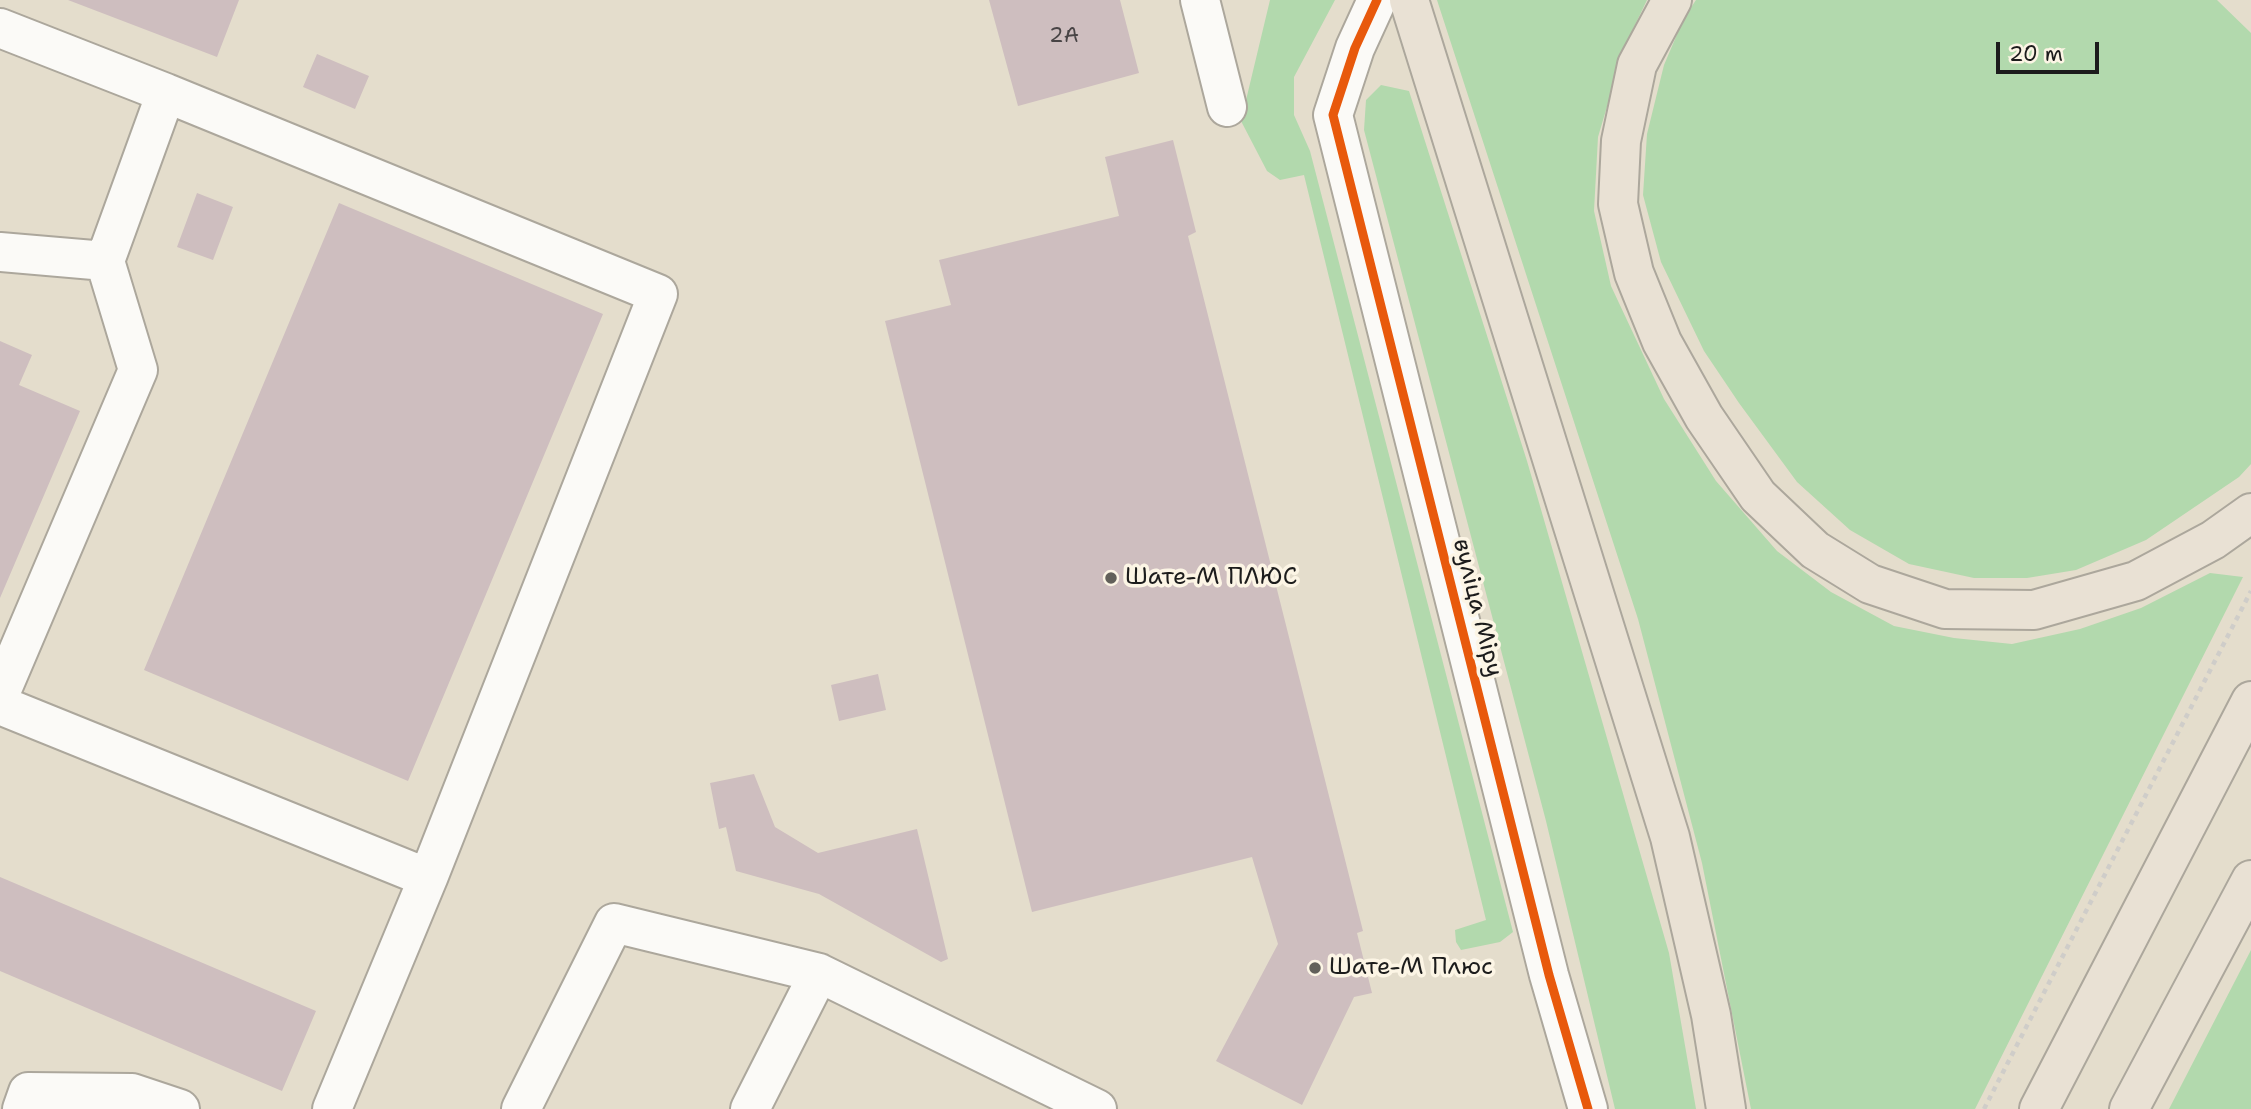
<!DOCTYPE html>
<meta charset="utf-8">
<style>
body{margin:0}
#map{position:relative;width:2251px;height:1109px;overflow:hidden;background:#e4ddcc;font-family:"Shantell Sans",sans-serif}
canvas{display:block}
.scale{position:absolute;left:1996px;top:42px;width:103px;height:32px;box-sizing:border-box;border:4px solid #1c1c1c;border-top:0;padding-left:9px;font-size:21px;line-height:24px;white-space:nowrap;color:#1c1c1c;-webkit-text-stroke:5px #fcf5e5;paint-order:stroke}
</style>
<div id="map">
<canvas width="2251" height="1109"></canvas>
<div class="scale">20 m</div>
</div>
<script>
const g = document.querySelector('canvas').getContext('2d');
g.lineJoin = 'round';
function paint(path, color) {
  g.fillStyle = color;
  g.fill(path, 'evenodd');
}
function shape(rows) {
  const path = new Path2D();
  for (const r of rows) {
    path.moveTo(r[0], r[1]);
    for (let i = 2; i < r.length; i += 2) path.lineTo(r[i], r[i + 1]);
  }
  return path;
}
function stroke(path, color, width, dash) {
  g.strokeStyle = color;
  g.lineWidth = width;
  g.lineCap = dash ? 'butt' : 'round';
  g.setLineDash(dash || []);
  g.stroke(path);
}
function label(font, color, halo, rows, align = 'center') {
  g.font = font + ' "Shantell Sans",sans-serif';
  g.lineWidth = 7;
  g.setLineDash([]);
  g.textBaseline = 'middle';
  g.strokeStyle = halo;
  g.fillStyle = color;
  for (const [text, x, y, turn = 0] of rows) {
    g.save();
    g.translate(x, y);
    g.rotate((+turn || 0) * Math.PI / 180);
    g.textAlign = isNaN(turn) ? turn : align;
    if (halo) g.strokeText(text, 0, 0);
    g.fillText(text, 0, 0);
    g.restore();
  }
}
const green = shape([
 [1270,0,1335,0,1294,77,1294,115,1310,151,1513,932,1500,942,1461,950,1456,942,1455,930,1486,920,1304,175,1280,180,1267,171,1241,121],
 [1437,0,1647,0,1625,46,1598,137,1594,211,1611,286,1664,399,1716,481,1777,551,1831,592,1894,626,1954,638,2012,644,2080,629,2141,608,2210,573,2243,577,1975,1109,1751,1109,1702,863,1638,619],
 [1696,0,2217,0,2251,33,2251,464,2239,477,2146,540,2076,570,2027,578,1974,578,1909,564,1850,530,1797,482,1739,403,1704,351,1661,262,1643,195,1647,134,1664,65,1684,18],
 [1381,85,1409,91,1527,461,1669,953,1696,1109,1615,1109,1546,821,1364,130,1366,100],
 [2251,950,2251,1109,2169,1109]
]);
const building = shape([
 [68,0,239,0,217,57],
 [989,0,1120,0,1139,73,1018,106],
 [317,54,369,76,355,109,303,87],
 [1173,140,1196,232,1188,236,1363,931,1357,933,1372,993,1354,997,1302,1105,1216,1061,1278,944,1252,857,1032,912,885,321,951,305,939,260,1119,216,1105,157],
 [197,193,233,207,213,260,177,247],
 [339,203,603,314,408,781,144,670],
 [0,341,32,355,19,385,80,411,0,598],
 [878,674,886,710,839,721,831,685],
 [754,774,775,827,818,853,917,829,948,959,941,962,819,894,736,871,726,827,719,829,710,783],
 [0,877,316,1011,282,1091,0,971]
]);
const path = shape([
 [1984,1109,2251,591]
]);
const minor = shape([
 [1200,0,1227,107],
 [1377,0,1355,48,1333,115,1549,975,1588,1109],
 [0,28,166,93,105,261,138,370,0,694],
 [166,93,658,294,428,878],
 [0,252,105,261],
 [0,705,428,878,332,1109],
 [22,1109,28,1092,132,1093,180,1109],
 [521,1109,614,923,819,973],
 [750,1109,819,973,1097,1109]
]);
const highway = shape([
 [1409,0,1670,837,1711,1015,1726,1109],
 [1672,0,1637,65,1621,141,1618,204,1634,273,1662,342,1704,417,1758,496,1815,550,1870,584,1945,609,2034,610,2136,581,2213,540,2251,513],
 [2039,1109,2251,701],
 [2129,1109,2251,880]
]);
const cycleway = shape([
 [1377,0,1355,48,1333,115,1549,975,1588,1109]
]);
const markers = [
 [1111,578,7,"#62605a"],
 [1315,968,7,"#62605a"]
];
const numberNames = [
 ["2А",1064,37]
];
const poiNames = [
 ["Шате-М ПЛЮС",1125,578],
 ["Шате-М Плюс",1329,968]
];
const streetNames = [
 ["вуліца Міру",1477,608,76]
];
paint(green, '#b2d9ad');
paint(building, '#cebebf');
stroke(minor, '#aca79c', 42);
stroke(highway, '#aca79c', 42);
stroke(path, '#cfcdc9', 4.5, [5, 5]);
stroke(minor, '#fbfaf7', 38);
stroke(highway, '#e9e1d4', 38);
stroke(cycleway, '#e8590c', 9);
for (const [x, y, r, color] of markers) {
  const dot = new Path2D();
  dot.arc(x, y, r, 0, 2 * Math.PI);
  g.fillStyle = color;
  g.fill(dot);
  stroke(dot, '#fcf5e5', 2.5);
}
label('21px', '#484445', null, numberNames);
label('24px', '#1c1c1c', '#fcf5e5', poiNames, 'left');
label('24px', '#1c1c1c', '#fcf5e5', streetNames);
</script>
